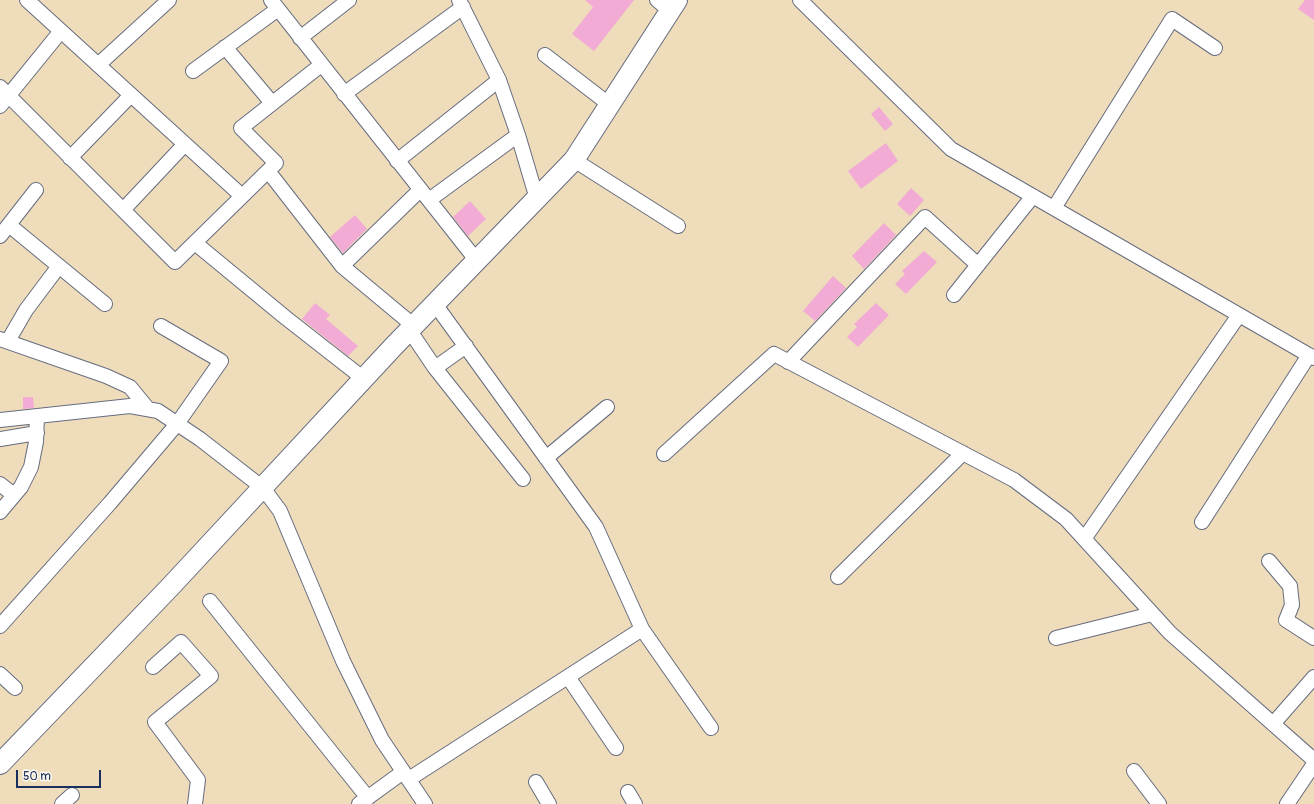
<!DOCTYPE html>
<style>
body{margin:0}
#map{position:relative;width:1314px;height:804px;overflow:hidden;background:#efdcbb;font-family:Pangolin,sans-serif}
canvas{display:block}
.scale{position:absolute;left:16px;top:770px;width:85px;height:18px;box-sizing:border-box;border:2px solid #1b2f5e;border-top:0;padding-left:5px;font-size:12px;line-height:14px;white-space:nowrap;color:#1b2f5e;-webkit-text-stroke:3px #fbf7ec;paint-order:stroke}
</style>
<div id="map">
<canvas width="1314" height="804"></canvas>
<div class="scale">50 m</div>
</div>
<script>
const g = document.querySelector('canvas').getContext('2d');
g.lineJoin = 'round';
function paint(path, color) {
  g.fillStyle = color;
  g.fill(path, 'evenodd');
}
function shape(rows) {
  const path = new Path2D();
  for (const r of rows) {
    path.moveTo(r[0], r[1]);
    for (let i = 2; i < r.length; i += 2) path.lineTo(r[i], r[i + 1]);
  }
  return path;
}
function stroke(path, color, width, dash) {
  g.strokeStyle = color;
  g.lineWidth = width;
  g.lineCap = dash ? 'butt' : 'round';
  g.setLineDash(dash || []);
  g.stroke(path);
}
const building = shape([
 [585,0,634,0,594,51,572,34,593,7],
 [1305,0,1314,0,1314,20,1298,9],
 [879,107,893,124,885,131,871,114],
 [886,143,898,161,861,189,848,171],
 [911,188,924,200,910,216,897,204],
 [470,201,486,219,468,236,453,217],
 [355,215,367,229,343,253,330,237],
 [884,223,896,235,864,269,852,256],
 [924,251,937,262,906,294,895,284,905,274,902,271],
 [833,276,846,288,815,321,803,311],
 [315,303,330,315,326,319,358,346,348,356,302,319],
 [876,303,889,315,858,347,847,337,857,327,854,324],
 [23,397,33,397,34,408,23,409]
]);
const street = shape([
 [27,0,242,196],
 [271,0,477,261],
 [459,0,499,80,518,135,537,199],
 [657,0,670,11],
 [800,0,951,149,1314,358],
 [300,38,349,0],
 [225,47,272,103],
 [545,55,610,105],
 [98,65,169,0],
 [193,71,278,9],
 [0,87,175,262,276,163,241,128,321,65],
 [344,94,463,7],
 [0,106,61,31],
 [70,158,131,95],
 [574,160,678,226],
 [397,161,499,80],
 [268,171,342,266,414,326],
 [429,200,518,135],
 [1054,208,1172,19,1215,48],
 [123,210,185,144],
 [9,225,105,304],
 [0,236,36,190],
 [195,243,286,318,364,379],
 [342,266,420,190],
 [954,295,1033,196],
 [435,304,596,527,642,629],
 [410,331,435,368,523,479],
 [0,339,106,376,130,387,148,409],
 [8,341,26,310,59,266],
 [788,362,925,217,978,265],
 [435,368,466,346],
 [0,420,130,406,158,411,200,439,263,488,280,511,343,661,382,740,425,804],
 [0,439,37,433],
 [664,454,774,354,1014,480,1066,519,1170,633,1314,760],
 [546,458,607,407],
 [0,484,14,495],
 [0,512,21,487,31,467,36,442,37,416],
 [1202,522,1309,355],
 [1084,539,1239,315],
 [1269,561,1290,586,1292,605,1286,620,1314,638],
 [838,577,963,453],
 [210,601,368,798],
 [0,626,110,503,177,424,221,361,161,326],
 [1056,638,1152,614],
 [153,667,181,642,211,676,155,722,198,780,195,804],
 [0,674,15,688],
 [568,677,616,748],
 [1273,724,1314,677],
 [1134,771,1159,804],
 [409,779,642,629,711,728],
 [536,782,549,804],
 [628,792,635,804],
 [62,804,72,795],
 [359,804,403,772],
 [1287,804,1314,764]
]);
const secondary = shape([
 [0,764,171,586,393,347,574,160,677,0]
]);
paint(building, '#f1abd4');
stroke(street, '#656c7f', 16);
stroke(secondary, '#656c7f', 22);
stroke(street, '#fff', 14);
stroke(secondary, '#fff', 20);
</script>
